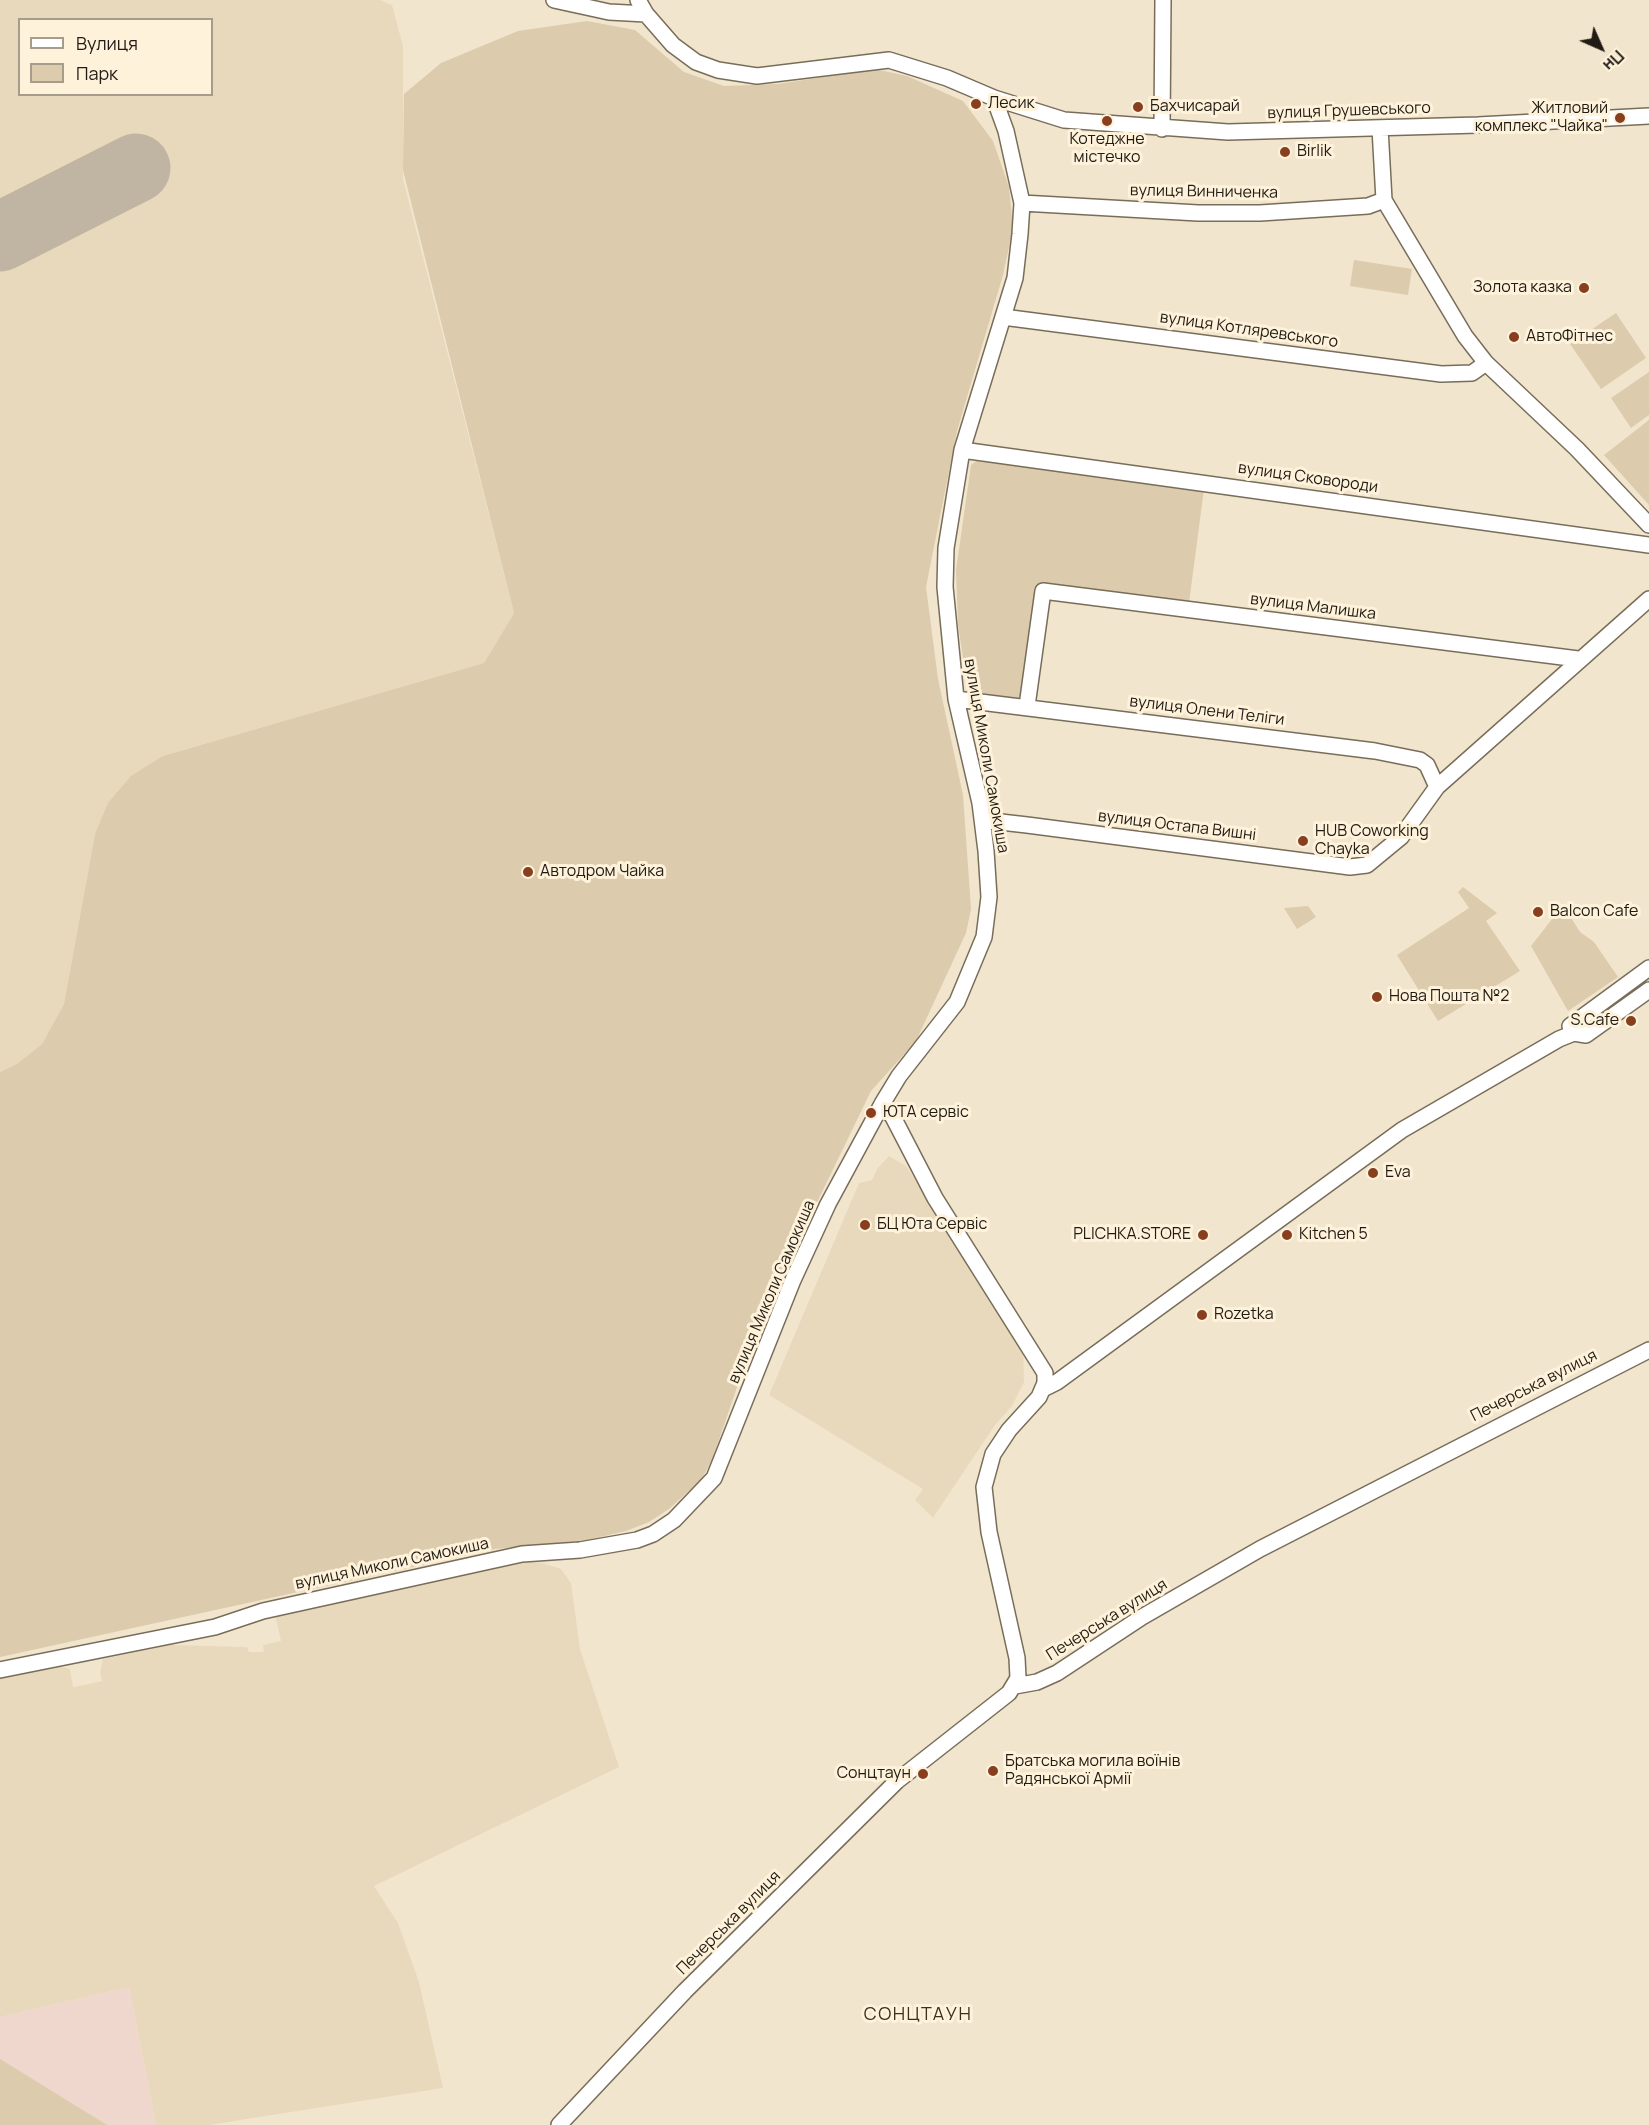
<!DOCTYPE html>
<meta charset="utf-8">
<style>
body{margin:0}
#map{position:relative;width:1649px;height:2125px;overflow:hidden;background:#f2e5ce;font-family:Manrope,sans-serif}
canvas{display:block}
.legend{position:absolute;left:18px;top:18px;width:195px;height:78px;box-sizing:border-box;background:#fff2db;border:2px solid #a69c8b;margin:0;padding:8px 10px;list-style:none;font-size:18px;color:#201b13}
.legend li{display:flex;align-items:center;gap:12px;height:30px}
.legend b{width:30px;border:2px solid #a69c8b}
.north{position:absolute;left:1571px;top:18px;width:60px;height:60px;-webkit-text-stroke:4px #fff2db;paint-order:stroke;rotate:135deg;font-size:16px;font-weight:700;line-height:24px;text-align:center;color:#201b13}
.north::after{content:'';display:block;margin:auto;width:21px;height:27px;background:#201b13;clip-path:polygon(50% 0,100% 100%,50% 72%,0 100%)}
</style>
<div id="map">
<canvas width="1649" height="2125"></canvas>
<ul class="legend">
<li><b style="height:8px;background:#fff"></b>Вулиця</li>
<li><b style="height:16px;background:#dccbac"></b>Парк</li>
</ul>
<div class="north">Пн</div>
</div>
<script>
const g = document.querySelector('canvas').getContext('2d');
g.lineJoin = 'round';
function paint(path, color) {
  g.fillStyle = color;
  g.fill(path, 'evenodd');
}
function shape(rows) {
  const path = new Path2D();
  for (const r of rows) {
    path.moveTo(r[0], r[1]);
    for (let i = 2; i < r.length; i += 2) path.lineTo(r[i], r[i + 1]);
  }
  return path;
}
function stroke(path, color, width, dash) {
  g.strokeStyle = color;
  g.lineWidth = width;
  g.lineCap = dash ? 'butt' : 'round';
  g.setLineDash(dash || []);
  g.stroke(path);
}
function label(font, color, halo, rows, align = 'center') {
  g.font = font + ' Manrope,sans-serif';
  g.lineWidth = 6;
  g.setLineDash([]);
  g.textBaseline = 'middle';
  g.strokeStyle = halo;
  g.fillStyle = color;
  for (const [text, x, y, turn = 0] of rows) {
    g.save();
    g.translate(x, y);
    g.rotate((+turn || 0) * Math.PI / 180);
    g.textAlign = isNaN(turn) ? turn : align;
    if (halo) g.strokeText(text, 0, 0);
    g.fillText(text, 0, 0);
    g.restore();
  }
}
const built = shape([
 [0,0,380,0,392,5,403,46,403,179,514,613,484,663,163,756,95,834,64,1004,42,1044,17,1064,0,1072],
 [20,20,212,20,212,94,20,94],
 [889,1156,906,1166,1023,1344,1024,1382,1012,1406,995,1425,933,1518,915,1500,923,1489,769,1395,859,1183,872,1180,877,1169],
 [525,1561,542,1563,561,1569,571,1583,580,1649,619,1767,374,1886,398,1923,419,1982,443,2088,209,2125,156,2125,129,1987,0,2017,0,1678,58,1666,70,1669,73,1687,84,1685,102,1681,100,1673,103,1659,170,1645,247,1647,249,1652,264,1652,263,1645,281,1641,275,1614]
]);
const education = shape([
 [129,1987,156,2125,0,2125,0,2017]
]);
const green = shape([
 [587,21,635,30,684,72,724,86,778,84,875,69,907,76,963,101,993,141,1009,187,1013,228,1003,275,957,431,926,587,938,679,963,795,971,909,966,933,916,1041,871,1091,760,1320,712,1460,701,1480,669,1509,649,1522,626,1531,587,1540,495,1549,0,1657,0,1072,17,1064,42,1044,64,1004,95,834,108,803,131,776,163,756,484,663,514,613,403,170,404,94,441,63,518,31],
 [1354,260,1412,269,1408,295,1350,286],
 [1616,313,1646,358,1601,389,1570,344],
 [1649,372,1649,415,1631,428,1611,398],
 [1649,420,1649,505,1604,455],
 [979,459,1204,489,1189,603,1039,586,1024,697,1018,702,971,694,967,685,958,624,956,570,971,465],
 [1463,887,1497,913,1486,921,1520,971,1438,1021,1397,955,1469,908,1458,892],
 [1563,905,1580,932,1594,942,1618,977,1568,1011,1531,946],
 [1308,906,1316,917,1297,929,1284,908],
 [0,2059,107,2125,0,2125]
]);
const runway = shape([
 [0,237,136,168]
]);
const minor = shape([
 [554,0,609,12,646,14],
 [638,0,646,14,673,45,696,62,718,70,757,76,889,60,947,78,994,98,1064,120,1228,132,1478,125,1649,116],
 [1380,128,1384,200,1465,336,1486,363,1577,449,1649,525],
 [1162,129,1163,0],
 [1022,203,1198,213,1260,213,1368,206,1384,200],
 [1003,317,1441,374,1472,373,1486,363],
 [962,450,1649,545],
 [956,699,1375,751,1420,760,1427,765,1437,787],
 [1027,706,1043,591,1578,659],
 [983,824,992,821,1027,825,1350,867,1367,865,1401,837,1437,787,1649,599],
 [1574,1033,1570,1026,1649,968],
 [1043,1389,1057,1382,1402,1130,1559,1039,1574,1033,1586,1035,1649,990],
 [0,1670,215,1627,263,1611,522,1554,580,1550,637,1540,653,1534,674,1520,714,1478,793,1280,828,1204,882,1104,899,1076,957,1002,984,937,989,897,986,851,980,803,956,699,945,587,946,548,962,450,1015,278,1020,234,1022,203,1006,131,994,98],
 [1015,1686,1037,1682,1057,1673,1142,1617,1260,1549,1649,1350],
 [559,2125,685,1991,897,1781,1009,1693,1018,1678,1017,1658,989,1532,984,1487,993,1454,1009,1430,1039,1397,1045,1383,1045,1373,935,1198,893,1117,882,1104]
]);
const markers = [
 [976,104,6,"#873f20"],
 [1138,107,6,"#873f20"],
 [1620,118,6,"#873f20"],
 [1107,121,6,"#873f20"],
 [1285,152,6,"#873f20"],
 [1584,288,6,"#873f20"],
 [1514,337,6,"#873f20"],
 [1303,841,6,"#873f20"],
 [528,872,6,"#873f20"],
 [1538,912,6,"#873f20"],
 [1377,997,6,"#873f20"],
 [1631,1021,6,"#873f20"],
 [871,1113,6,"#873f20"],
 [1373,1173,6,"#873f20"],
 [865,1225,6,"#873f20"],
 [1203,1235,6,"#873f20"],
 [1287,1235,6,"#873f20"],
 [1202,1315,6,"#873f20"],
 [993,1771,6,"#873f20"],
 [923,1774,6,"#873f20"]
];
const poiNames = [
 ["Лесик",988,104],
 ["Бахчисарай",1150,107],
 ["Житловий",1608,109,"right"],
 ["комплекс \"Чайка\"",1608,127,"right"],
 ["Котеджне",1107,140,"center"],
 ["містечко",1107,158,"center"],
 ["Birlik",1297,152],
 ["Золота казка",1572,288,"right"],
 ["АвтоФітнес",1526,337],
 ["HUB Coworking",1315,832],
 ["Chayka",1315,850],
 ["Автодром Чайка",540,872],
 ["Balcon Cafe",1550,912],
 ["Нова Пошта №2",1389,997],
 ["S.Cafe",1619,1021,"right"],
 ["ЮТА сервіс",883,1113],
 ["Eva",1385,1173],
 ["БЦ Юта Сервіс",877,1225],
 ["PLICHKA.STORE",1191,1235,"right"],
 ["Kitchen 5",1299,1235],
 ["Rozetka",1214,1315],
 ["Братська могила воїнів",1005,1762],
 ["Радянської Армії",1005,1780],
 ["Сонцтаун",911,1774,"right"]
];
const streetNames = [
 ["вулиця Грушевського",1349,111,-2],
 ["вулиця Винниченка",1204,192,1],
 ["вулиця Котляревського",1249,330,8],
 ["вулиця Сковороди",1308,478,8],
 ["вулиця Малишка",1313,607,7],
 ["вулиця Олени Теліги",1207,711,7],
 ["вулиця Миколи Самокиша",986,756,80],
 ["вулиця Остапа Вишні",1177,826,7],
 ["вулиця Миколи Самокиша",772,1292,-67],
 ["Печерська вулиця",1534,1386,-27],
 ["вулиця Миколи Самокиша",392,1564,-12],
 ["Печерська вулиця",1107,1620,-32],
 ["Печерська вулиця",729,1923,-45]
];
const neighbourhoodNames = [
 ["СОНЦТАУН",918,2015]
];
paint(built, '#e9d9bc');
paint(education, '#efd7cd');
paint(green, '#dccbac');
stroke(runway, '#c0b5a2', 69);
stroke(minor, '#786d59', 18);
stroke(minor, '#fff', 15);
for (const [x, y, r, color] of markers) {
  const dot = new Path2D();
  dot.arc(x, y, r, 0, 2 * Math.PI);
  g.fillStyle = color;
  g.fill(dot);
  stroke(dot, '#fff2db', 2);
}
label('16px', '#201b13', '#fff2db', poiNames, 'left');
label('16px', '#201b13', '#fff2db', streetNames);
g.letterSpacing = '1.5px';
label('18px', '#3a301e', '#fff2db', neighbourhoodNames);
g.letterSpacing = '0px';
</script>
